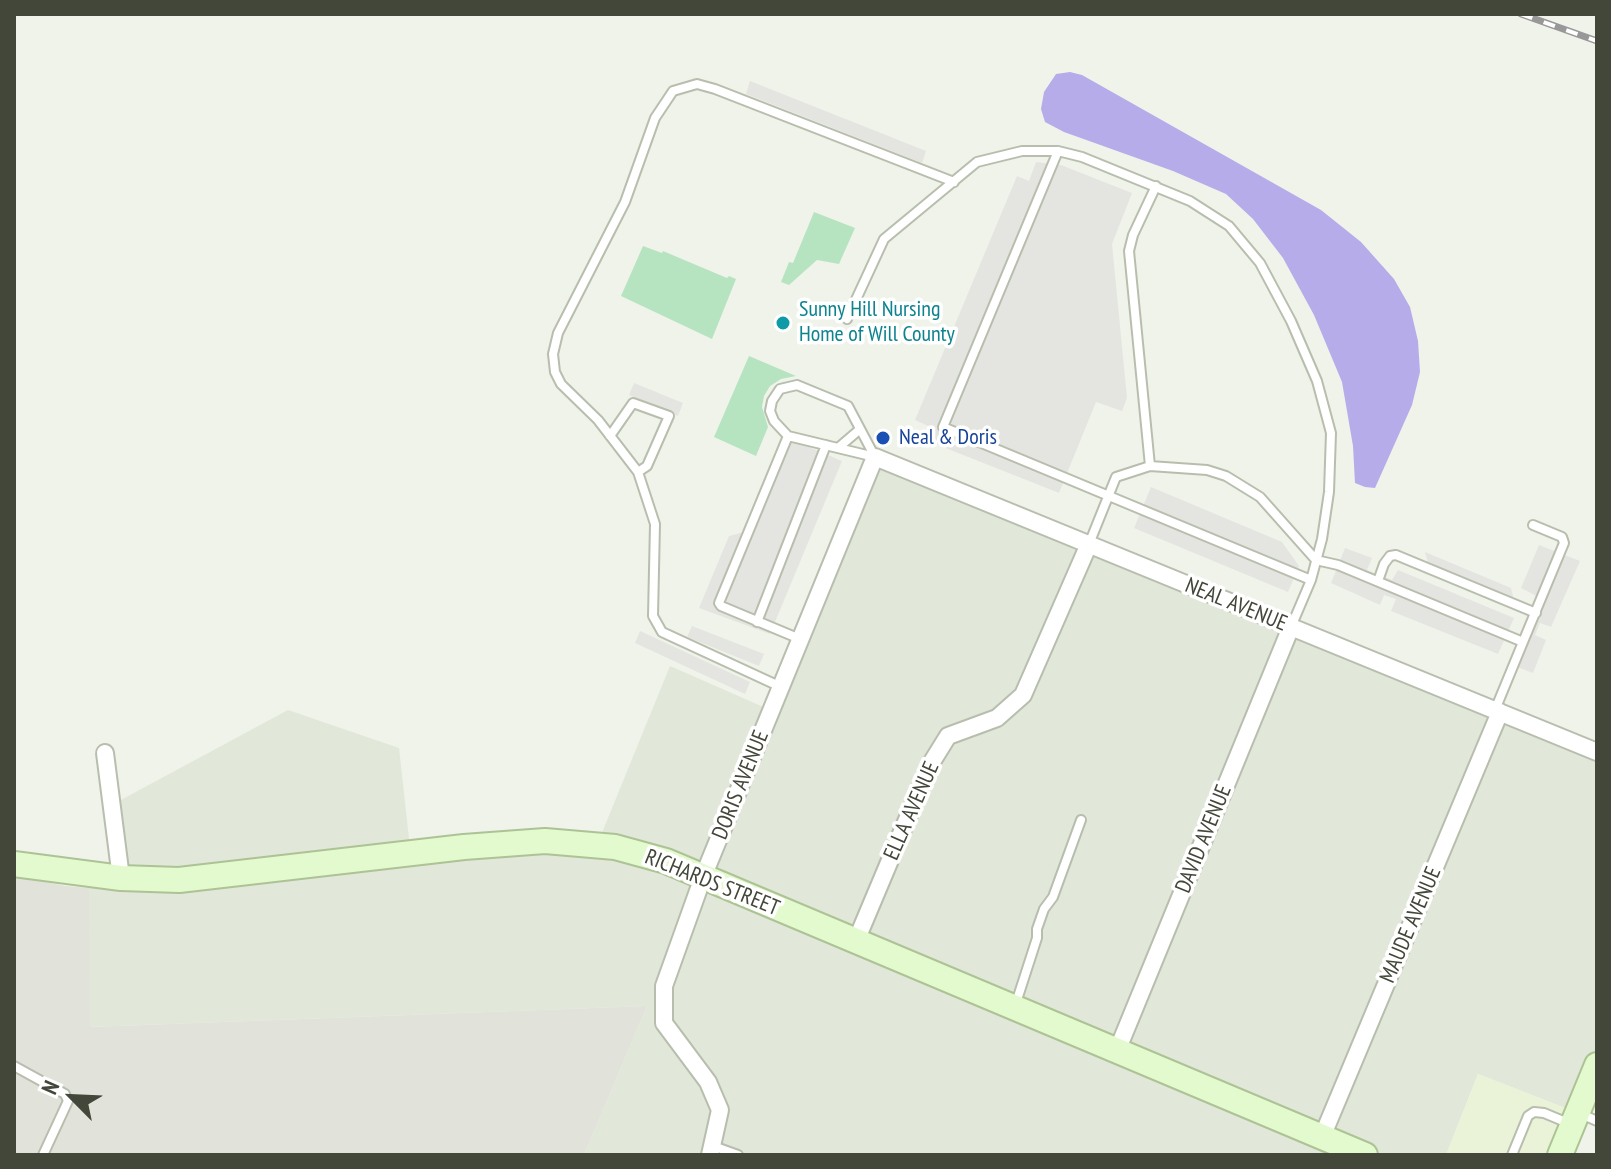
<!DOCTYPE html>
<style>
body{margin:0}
#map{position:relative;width:1611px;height:1169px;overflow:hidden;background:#eff3ea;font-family:"PT Sans Narrow",sans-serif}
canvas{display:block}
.frame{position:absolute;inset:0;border:16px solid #424739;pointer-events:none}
.north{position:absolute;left:32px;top:1057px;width:80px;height:80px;-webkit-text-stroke:6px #fff;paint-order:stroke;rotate:294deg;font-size:22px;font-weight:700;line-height:32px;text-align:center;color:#424739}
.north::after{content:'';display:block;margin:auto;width:28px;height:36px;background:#424739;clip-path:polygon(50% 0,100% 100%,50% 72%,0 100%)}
</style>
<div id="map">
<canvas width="1611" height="1169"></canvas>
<div class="frame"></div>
<div class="north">N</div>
</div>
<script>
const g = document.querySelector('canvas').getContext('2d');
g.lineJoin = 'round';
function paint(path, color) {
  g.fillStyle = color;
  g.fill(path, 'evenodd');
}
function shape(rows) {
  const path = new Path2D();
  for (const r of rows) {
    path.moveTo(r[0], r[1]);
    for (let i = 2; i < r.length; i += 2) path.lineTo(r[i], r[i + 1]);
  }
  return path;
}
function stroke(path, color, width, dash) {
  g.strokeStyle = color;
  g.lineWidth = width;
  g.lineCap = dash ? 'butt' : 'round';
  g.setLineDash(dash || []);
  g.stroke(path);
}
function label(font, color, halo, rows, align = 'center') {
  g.font = font + ' "PT Sans Narrow",sans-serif';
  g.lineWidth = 7;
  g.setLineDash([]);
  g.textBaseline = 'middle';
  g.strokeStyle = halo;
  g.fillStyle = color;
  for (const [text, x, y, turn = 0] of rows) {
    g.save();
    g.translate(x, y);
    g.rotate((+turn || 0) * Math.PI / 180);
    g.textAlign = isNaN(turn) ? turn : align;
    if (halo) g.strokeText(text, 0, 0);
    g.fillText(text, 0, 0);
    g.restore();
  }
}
const residential = shape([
 [878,462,1597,755,1597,1053,1573,1111,1478,1074,1446,1155,1370,1155,709,876],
 [670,666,768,709,701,873,599,840],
 [288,710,399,748,410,848,127,873,119,801],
 [484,849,574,853,646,864,1344,1155,584,1155,647,1006,89,1027,89,888]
]);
const commercial = shape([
 [1478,1074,1573,1111,1555,1155,1446,1155]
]);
const industrial = shape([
 [14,876,66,886,89,888,90,1027,647,1006,584,1155,14,1155]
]);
const green = shape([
 [814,212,855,228,839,264,817,260,789,285,781,282,789,262,793,263],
 [643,246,662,253,663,251,727,278,729,276,736,279,712,339,621,296],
 [749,356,796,376,781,379,770,386,764,396,762,407,768,427,756,456,714,437]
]);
const parking = shape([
 [750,81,926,151,922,163,746,94],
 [1036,162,1061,165,1132,193,1112,244,1127,398,1122,411,1096,402,1059,493,928,441,933,428,915,420,1017,176,1029,181],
 [634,383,683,403,678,416,629,395],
 [783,436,842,461,770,634,699,608,729,536,744,532],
 [1151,487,1282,542,1299,566,1288,592,1134,528],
 [1539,545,1580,561,1551,627,1540,623,1535,635,1546,640,1533,673,1517,667,1546,601,1521,588],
 [1345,548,1372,558,1367,570,1392,580,1398,570,1514,618,1498,654,1391,611,1396,599,1384,595,1380,605,1331,583],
 [1425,552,1511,588,1514,600,1428,563],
 [692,626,764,654,759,666,687,637],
 [640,631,750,682,745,694,635,643]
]);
const water = shape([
 [1070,72,1082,75,1321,210,1361,242,1394,279,1410,307,1418,341,1420,372,1412,405,1375,488,1365,487,1355,483,1353,446,1342,382,1314,315,1283,258,1253,219,1226,194,1173,171,1064,132,1045,122,1041,109,1044,92,1056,74]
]);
const lane = shape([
 [1058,151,943,427,1311,580],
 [1156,186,1133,235,1129,251,1150,466,1207,470,1226,476,1260,497,1316,560,1338,565,1523,642,1495,710],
 [847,319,884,239,977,162,1022,151,1058,151,1082,157,1190,201,1229,226,1260,263,1291,321,1317,381,1331,433,1329,492,1322,539,1311,580,1291,627],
 [797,385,848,406,875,457,788,436,774,421,770,411,772,401,780,389,797,385],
 [610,436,633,403,669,416,647,466,638,472],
 [788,436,719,603,721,606,800,639],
 [838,448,859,430],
 [1089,544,1116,477,1150,466],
 [1378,581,1384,564,1390,556,1396,555,1536,613],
 [757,622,826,445],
 [1523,642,1564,543,1562,537,1533,525],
 [781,687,662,632,653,616,655,524,638,472,598,420,561,384,555,372,553,354,558,333,625,202,655,118,673,91,697,84,715,89,954,182],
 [1016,1003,1037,938,1037,929,1044,909,1053,897,1081,820],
 [14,1066,65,1094,68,1101,43,1155],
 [1579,1113,1597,1121],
 [713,1146,738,1155],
 [1512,1155,1528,1116,1534,1112,1544,1113,1568,1123]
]);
const street = shape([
 [105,753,121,878],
 [856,941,930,765,948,736,997,718,1023,695,1089,544],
 [1117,1051,1291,627],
 [1322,1137,1500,712],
 [710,1155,720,1110,708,1082,664,1023,664,986,703,877,875,457,1597,752]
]);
const secondary = shape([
 [14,864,121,878,179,880,464,847,545,841,615,847,666,861,1365,1155],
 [1560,1155,1597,1065]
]);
const rail = shape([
 [1521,14,1597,41]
]);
const markers = [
 [783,323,8,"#0f9aa8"],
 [883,438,8,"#1a4fb4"]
];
const cultureNames = [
 ["Sunny Hill Nursing",799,310],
 ["Home of Will County",799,335]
];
const transitNames = [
 ["Neal & Doris",899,438]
];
const streetNames = [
 ["NEAL AVENUE",1236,605,22],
 ["DORIS AVENUE",741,785,-68],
 ["ELLA AVENUE",912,811,-66],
 ["DAVID AVENUE",1204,839,-68],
 ["RICHARDS STREET",712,883,22],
 ["MAUDE AVENUE",1411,925,-67]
];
paint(residential, '#e1e7d9');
paint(commercial, '#eaf3d7');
paint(industrial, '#e1e3db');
paint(green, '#b7e4c0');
paint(parking, '#e4e5e1');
paint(water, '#b6acea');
stroke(lane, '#b8bead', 12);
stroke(street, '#b8bead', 20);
stroke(secondary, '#adc395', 28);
stroke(lane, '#fff', 8);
stroke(street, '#fff', 16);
stroke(secondary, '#e3face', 24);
stroke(rail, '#989898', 7);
stroke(rail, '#fff', 4, [12]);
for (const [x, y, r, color] of markers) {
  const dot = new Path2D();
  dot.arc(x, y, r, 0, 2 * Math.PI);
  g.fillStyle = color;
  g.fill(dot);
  stroke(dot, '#fff', 3);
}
label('22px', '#0d838f', '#fff', cultureNames, 'left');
label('22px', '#164399', '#fff', transitNames, 'left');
label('22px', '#424739', '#fff', streetNames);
</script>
